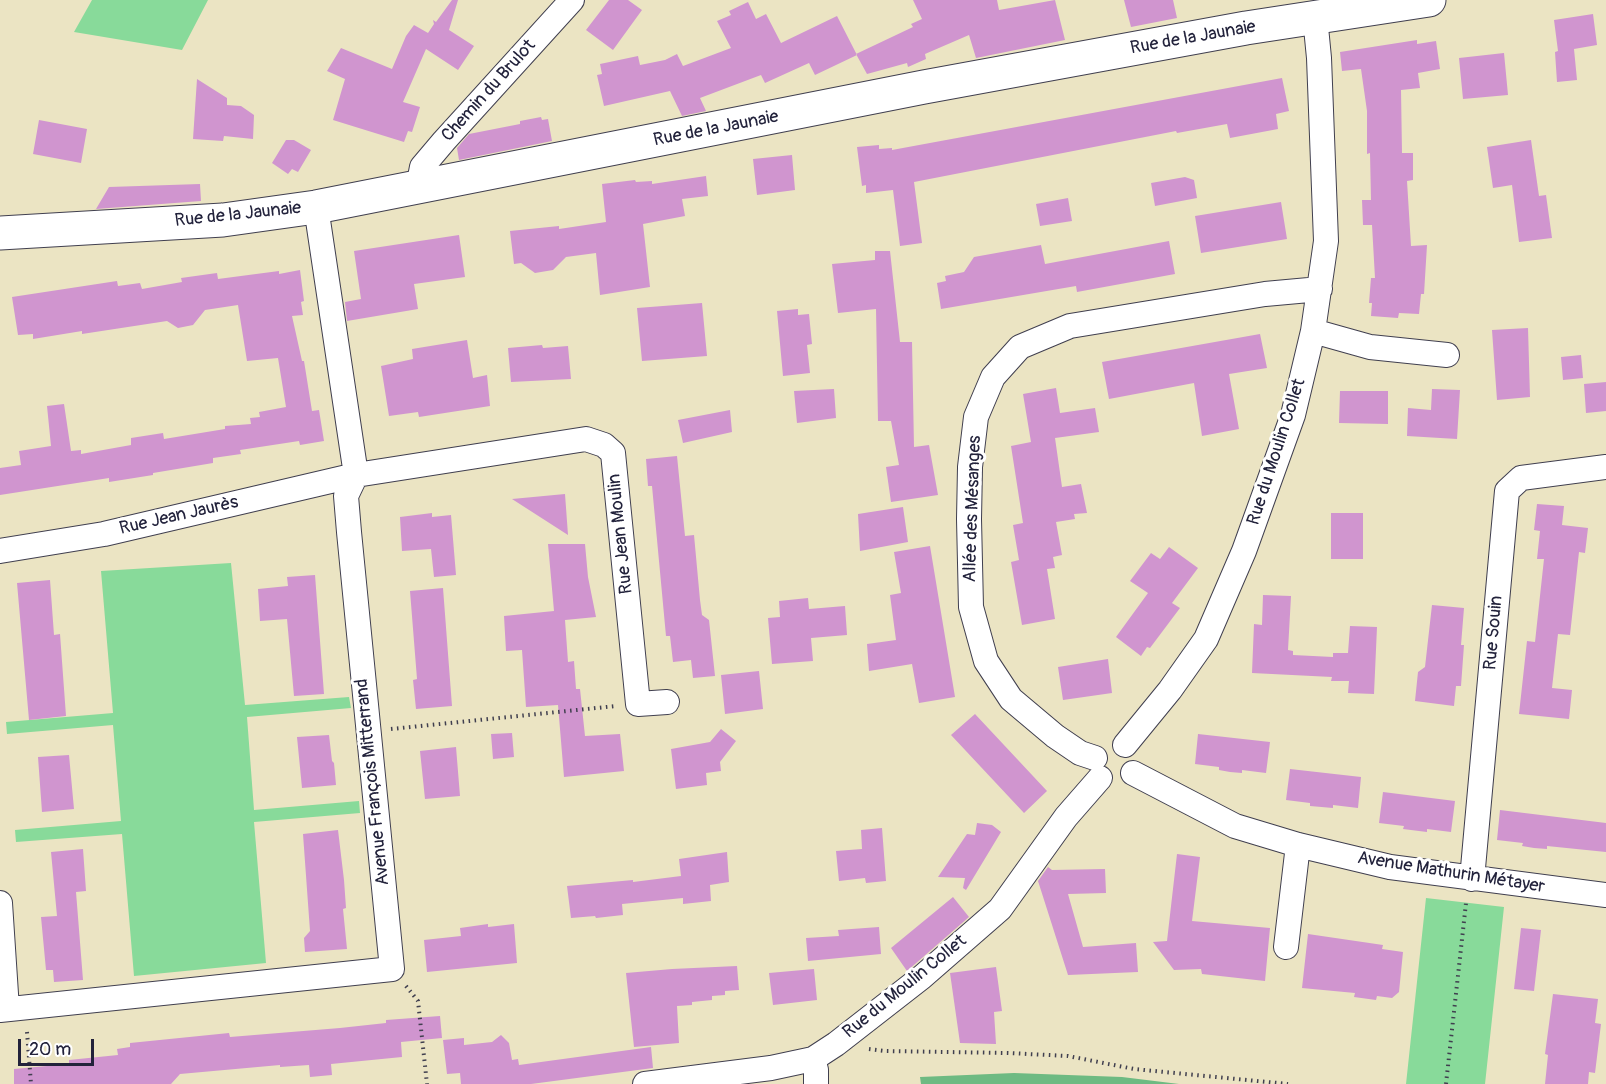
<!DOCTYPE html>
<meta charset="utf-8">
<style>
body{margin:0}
#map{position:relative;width:1606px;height:1084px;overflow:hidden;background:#ebe4c3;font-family:Pangolin,sans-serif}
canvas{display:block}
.scale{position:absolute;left:18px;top:1039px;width:76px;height:27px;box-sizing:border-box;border:3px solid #22223b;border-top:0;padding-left:8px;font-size:18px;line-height:21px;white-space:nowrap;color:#22223b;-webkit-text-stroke:4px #fff;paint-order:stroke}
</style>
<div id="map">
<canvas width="1606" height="1084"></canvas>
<div class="scale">20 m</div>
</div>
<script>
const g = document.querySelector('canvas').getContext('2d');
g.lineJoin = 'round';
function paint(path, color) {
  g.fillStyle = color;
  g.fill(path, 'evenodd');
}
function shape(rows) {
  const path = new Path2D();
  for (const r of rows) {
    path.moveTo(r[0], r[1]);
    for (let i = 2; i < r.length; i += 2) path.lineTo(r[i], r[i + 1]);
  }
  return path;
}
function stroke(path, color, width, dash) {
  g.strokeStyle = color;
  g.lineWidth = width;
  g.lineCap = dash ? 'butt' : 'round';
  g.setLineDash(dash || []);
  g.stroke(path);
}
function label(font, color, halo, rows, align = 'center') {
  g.font = font + ' Pangolin,sans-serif';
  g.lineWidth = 6;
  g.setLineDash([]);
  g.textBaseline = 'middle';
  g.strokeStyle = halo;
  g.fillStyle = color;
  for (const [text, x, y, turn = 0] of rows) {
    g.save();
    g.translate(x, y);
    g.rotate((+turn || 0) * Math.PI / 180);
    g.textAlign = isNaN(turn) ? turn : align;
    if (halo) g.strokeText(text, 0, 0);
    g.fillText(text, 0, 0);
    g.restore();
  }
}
const green = shape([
 [92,0,208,0,182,50,74,32],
 [231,563,245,705,349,697,351,708,247,717,254,810,359,801,360,813,254,822,266,963,134,976,122,834,16,842,15,830,121,821,113,725,7,734,6,722,113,713,101,571],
 [1426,898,1504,907,1485,1084,1406,1084]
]);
const forest = shape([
 [1014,1073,1122,1077,1179,1084,921,1084,920,1077]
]);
const building = shape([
 [452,0,458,0,449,30,474,46,458,70,426,49,403,102,420,107,412,132,408,131,404,142,333,120,345,79,327,71,341,48,392,69,406,36,414,25,428,33,434,24,433,20,436,22],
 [609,0,628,0,642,10,613,50,586,30],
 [913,0,997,0,999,10,1055,0,1065,40,976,58,969,35,925,54,926,59,908,67,907,63,867,74,856,54,913,27,911,24,922,19],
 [1124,0,1173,0,1177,18,1131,27],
 [748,2,756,19,766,14,781,43,837,16,857,55,815,75,809,63,765,83,761,75,700,98,706,111,682,116,670,91,604,106,597,75,602,74,600,64,638,56,640,65,665,60,677,54,683,66,731,48,717,21,731,15,729,11],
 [1593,14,1597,45,1574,49,1577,80,1557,82,1555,52,1558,51,1554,20],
 [1417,40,1417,44,1436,41,1440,69,1418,73,1420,88,1401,90,1402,153,1413,153,1413,180,1407,181,1411,246,1427,245,1424,294,1421,294,1419,314,1399,313,1398,318,1371,316,1372,303,1369,303,1371,278,1375,278,1372,225,1363,225,1362,200,1371,200,1370,153,1367,154,1367,111,1361,69,1342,71,1340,52],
 [1504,53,1508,95,1463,99,1459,58],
 [1282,78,1289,111,1276,114,1278,129,1230,138,1227,124,1177,133,1176,131,914,182,922,243,900,246,893,190,866,193,866,185,862,186,857,147,879,145,879,149,892,148,892,150],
 [197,79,227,98,227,105,241,106,254,115,253,139,224,136,223,141,193,139],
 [541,117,542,120,548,119,552,141,459,160,457,148,469,134,520,124,520,121],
 [39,120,87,129,81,163,33,154],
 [286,140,294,140,311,150,298,172,292,169,288,174,272,163],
 [1531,140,1539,196,1546,195,1552,238,1519,242,1512,185,1493,188,1487,147],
 [792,155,795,190,757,195,753,159],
 [706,176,708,196,682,199,685,216,643,224,650,287,600,295,596,253,566,257,553,270,535,273,521,263,514,264,510,231,559,226,559,229,606,222,602,184,635,180,636,182,652,181,652,184],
 [1185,177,1194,180,1197,198,1155,206,1151,183],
 [200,184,201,201,96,209,109,187],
 [1068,198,1072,221,1040,226,1036,204],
 [1281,202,1287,239,1201,253,1195,216],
 [459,235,465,277,414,284,418,309,347,321,345,302,361,299,354,251],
 [1169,241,1175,274,1077,292,1076,286,941,309,937,283,946,281,945,276,964,272,974,257,1041,245,1045,264],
 [875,251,890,251,900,342,912,342,914,447,929,445,938,495,891,502,886,467,899,465,891,421,878,421,876,309,838,313,832,264,875,260],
 [300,270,304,301,301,302,303,315,292,316,302,361,304,361,312,411,319,410,324,441,300,445,299,441,240,450,241,454,213,458,213,463,153,473,153,475,109,482,109,478,0,495,0,468,21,465,19,451,51,446,47,406,64,404,71,451,81,450,81,454,131,445,131,438,163,433,164,439,225,429,225,426,251,424,250,418,260,417,259,412,286,407,278,358,247,361,238,305,205,310,193,325,178,328,167,321,82,334,82,331,33,339,33,334,18,335,12,297,117,281,118,286,140,283,142,289,182,282,181,278,217,273,218,279,279,271,279,274],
 [702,303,707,356,642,361,637,308],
 [798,309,798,315,809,314,812,344,807,345,810,373,783,376,777,311],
 [1528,328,1530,397,1497,400,1492,330],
 [1260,334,1267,368,1229,374,1239,429,1202,436,1194,383,1109,399,1102,362],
 [467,340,473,378,487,375,490,406,419,417,418,412,389,416,381,366,413,359,412,349],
 [542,345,543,348,568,346,571,379,511,382,508,348],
 [1581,355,1583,378,1563,380,1561,357],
 [1606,382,1606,411,1586,413,1584,384],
 [1056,388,1060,413,1095,408,1099,432,1055,438,1062,487,1081,484,1087,513,1074,514,1075,519,1056,522,1062,555,1053,557,1055,568,1047,569,1055,619,1022,625,1011,562,1019,560,1013,525,1023,523,1011,446,1031,442,1023,394],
 [834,389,836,418,797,423,794,391],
 [1432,389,1460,390,1457,439,1407,436,1408,408,1431,410],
 [1340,391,1388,391,1388,424,1339,423],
 [730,410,732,432,683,443,678,420],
 [677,456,685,536,694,535,700,600,702,615,709,620,715,676,693,678,691,660,673,662,670,636,666,636,652,486,648,486,646,459],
 [565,494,568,535,512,499],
 [1537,504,1564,506,1562,525,1588,528,1585,553,1579,552,1570,635,1558,634,1552,688,1572,690,1569,719,1519,714,1527,641,1535,642,1544,559,1537,559,1540,531,1534,530],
 [903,507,908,542,860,551,858,514],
 [432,513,432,517,451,515,456,575,434,577,431,549,402,551,400,517],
 [1331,513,1363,513,1363,559,1331,559],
 [548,544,585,544,588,577,596,617,565,620,568,662,574,661,576,689,580,689,585,736,620,734,624,771,564,777,558,705,526,707,522,650,506,651,504,616,554,611],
 [930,546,955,697,919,703,912,664,869,671,867,644,896,640,890,595,901,593,894,552],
 [1169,547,1198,568,1172,603,1180,608,1150,648,1147,647,1141,656,1116,637,1148,593,1130,581,1151,553,1160,559],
 [315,575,324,694,294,696,287,619,260,621,258,589,288,586,287,577],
 [50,580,54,635,60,634,66,716,29,720,17,583],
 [443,588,452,706,416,709,413,680,417,679,410,591],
 [1263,595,1291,596,1288,650,1293,651,1293,655,1333,657,1333,653,1348,653,1350,626,1377,627,1374,694,1348,693,1349,681,1331,681,1332,677,1252,673,1254,624,1262,625],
 [808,598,809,609,845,606,847,635,811,638,813,661,772,664,768,618,780,617,779,601],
 [1432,605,1464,608,1461,645,1464,645,1461,686,1456,686,1454,706,1415,701,1418,672,1425,667],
 [1108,659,1112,693,1063,700,1058,667],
 [759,671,763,709,725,714,721,675],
 [975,714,1047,791,1024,813,951,735],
 [721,729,736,741,720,762,721,771,706,773,707,785,676,789,671,749,710,742],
 [512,733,514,757,493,759,491,734],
 [1198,734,1270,742,1266,773,1242,770,1242,773,1230,772,1219,770,1219,767,1195,764],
 [329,735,332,761,334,763,336,785,302,788,297,737],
 [456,747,460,796,425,799,420,751],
 [69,755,74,809,42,812,38,757],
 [1290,769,1361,777,1358,808,1333,805,1333,808,1310,806,1310,803,1286,800],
 [1383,792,1455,801,1451,832,1427,829,1427,832,1403,829,1404,826,1379,823],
 [1500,810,1606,823,1606,852,1547,846,1547,849,1534,848,1522,846,1523,843,1497,840],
 [977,823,992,825,1001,832,966,890,963,888,965,878,938,877,967,834,975,835],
 [882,828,886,881,866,883,865,878,839,881,836,851,862,849,861,830],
 [338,830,344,880,346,908,343,909,347,949,305,952,304,938,310,931,303,834],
 [83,849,86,891,76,892,83,980,54,982,53,970,46,970,41,917,57,916,51,852],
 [727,852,729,882,710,885,711,901,683,904,683,898,622,904,623,915,596,918,595,916,571,918,567,886,633,880,633,882,681,876,679,859],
 [1177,854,1200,857,1192,921,1270,928,1265,981,1202,974,1201,969,1174,970,1153,942,1167,941],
 [1048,867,1052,870,1105,869,1106,893,1068,894,1083,947,1136,943,1138,972,1068,975,1038,881],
 [953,897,969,917,907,971,891,948],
 [488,924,488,927,514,924,517,963,427,972,424,940,461,936,460,928],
 [879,927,881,954,808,961,806,938,839,936,838,930],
 [1521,928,1541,930,1534,991,1514,989],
 [1308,934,1383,945,1382,949,1403,952,1399,992,1392,998,1377,996,1376,1000,1354,997,1355,993,1302,988],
 [737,966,739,990,725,991,725,995,712,996,712,1000,692,1002,692,1005,677,1006,679,1043,634,1047,626,973,672,969],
 [996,967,1002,1011,994,1012,996,1044,960,1043,950,973],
 [814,969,817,1000,773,1005,769,973],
 [1553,994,1598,999,1595,1023,1601,1024,1595,1073,1589,1072,1588,1084,1545,1084,1548,1055,1545,1054],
 [440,1016,442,1038,401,1042,402,1057,331,1064,332,1075,310,1077,309,1065,280,1067,280,1065,180,1074,171,1084,14,1084,14,1069,69,1064,69,1060,118,1055,117,1049,130,1047,130,1043,229,1033,230,1037,340,1028,386,1023,386,1020],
 [501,1035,509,1043,512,1060,518,1059,519,1065,651,1047,653,1068,531,1084,461,1084,460,1073,447,1074,443,1040,464,1038,464,1045,492,1042]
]);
const path = shape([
 [391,729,616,706],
 [406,986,418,1001,427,1084],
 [27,1032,31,1084],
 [869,1049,885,1051,1008,1053,1068,1056,1134,1069,1288,1084],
 [1446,1084,1466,903]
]);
const minor = shape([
 [418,188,422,167,444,141,572,0],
 [1313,331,1370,347,1447,355],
 [0,551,104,534,356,475,586,439,604,445,613,453,638,704,667,702],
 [1125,745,1170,690,1206,639,1244,551,1293,415,1313,331,1326,241,1319,58,1315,17],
 [1095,758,1080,753,1055,736,1011,699,986,661,971,607,969,519,970,467,976,417,993,377,1020,347,1070,326,1265,294,1320,289],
 [1133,773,1235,826,1298,845,1390,867,1606,895],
 [1472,879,1507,491,1521,478,1606,467],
 [0,903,7,1009],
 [1286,947,1298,845],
 [0,1010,392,969,349,532,346,496,356,475,316,207],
 [813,1059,816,1070,816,1084],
 [645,1084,771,1068,813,1059,836,1044,922,977,1000,909,1066,817,1100,778]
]);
const secondary = shape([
 [0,233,223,220,316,207,924,87,1246,28,1429,0]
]);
const streetNames = [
 ["Rue de la Jaunaie",1193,38,-10],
 ["Chemin du Brulot",489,91,-48],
 ["Rue de la Jaunaie",716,129,-11],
 ["Rue de la Jaunaie",238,215,-6],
 ["Rue du Moulin Collet",1277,452,-72],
 ["Allée des Mésanges",973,509,-88],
 ["Rue Jean Jaurès",179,516,-13],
 ["Rue Jean Moulin",621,534,-96],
 ["Rue Souin",1494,633,-85],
 ["Avenue François Mitterrand",373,782,-96],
 ["Avenue Mathurin Métayer",1451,873,9],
 ["Rue du Moulin Collet",905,987,-39]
];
paint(green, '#88da9a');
paint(forest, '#6eba82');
paint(building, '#d095cf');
stroke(minor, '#403f4f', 26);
stroke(secondary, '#403f4f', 35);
stroke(path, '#403f4f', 4, [1.5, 4.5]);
stroke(minor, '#fff', 24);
stroke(secondary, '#fff', 33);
label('18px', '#22223b', '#fff', streetNames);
</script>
